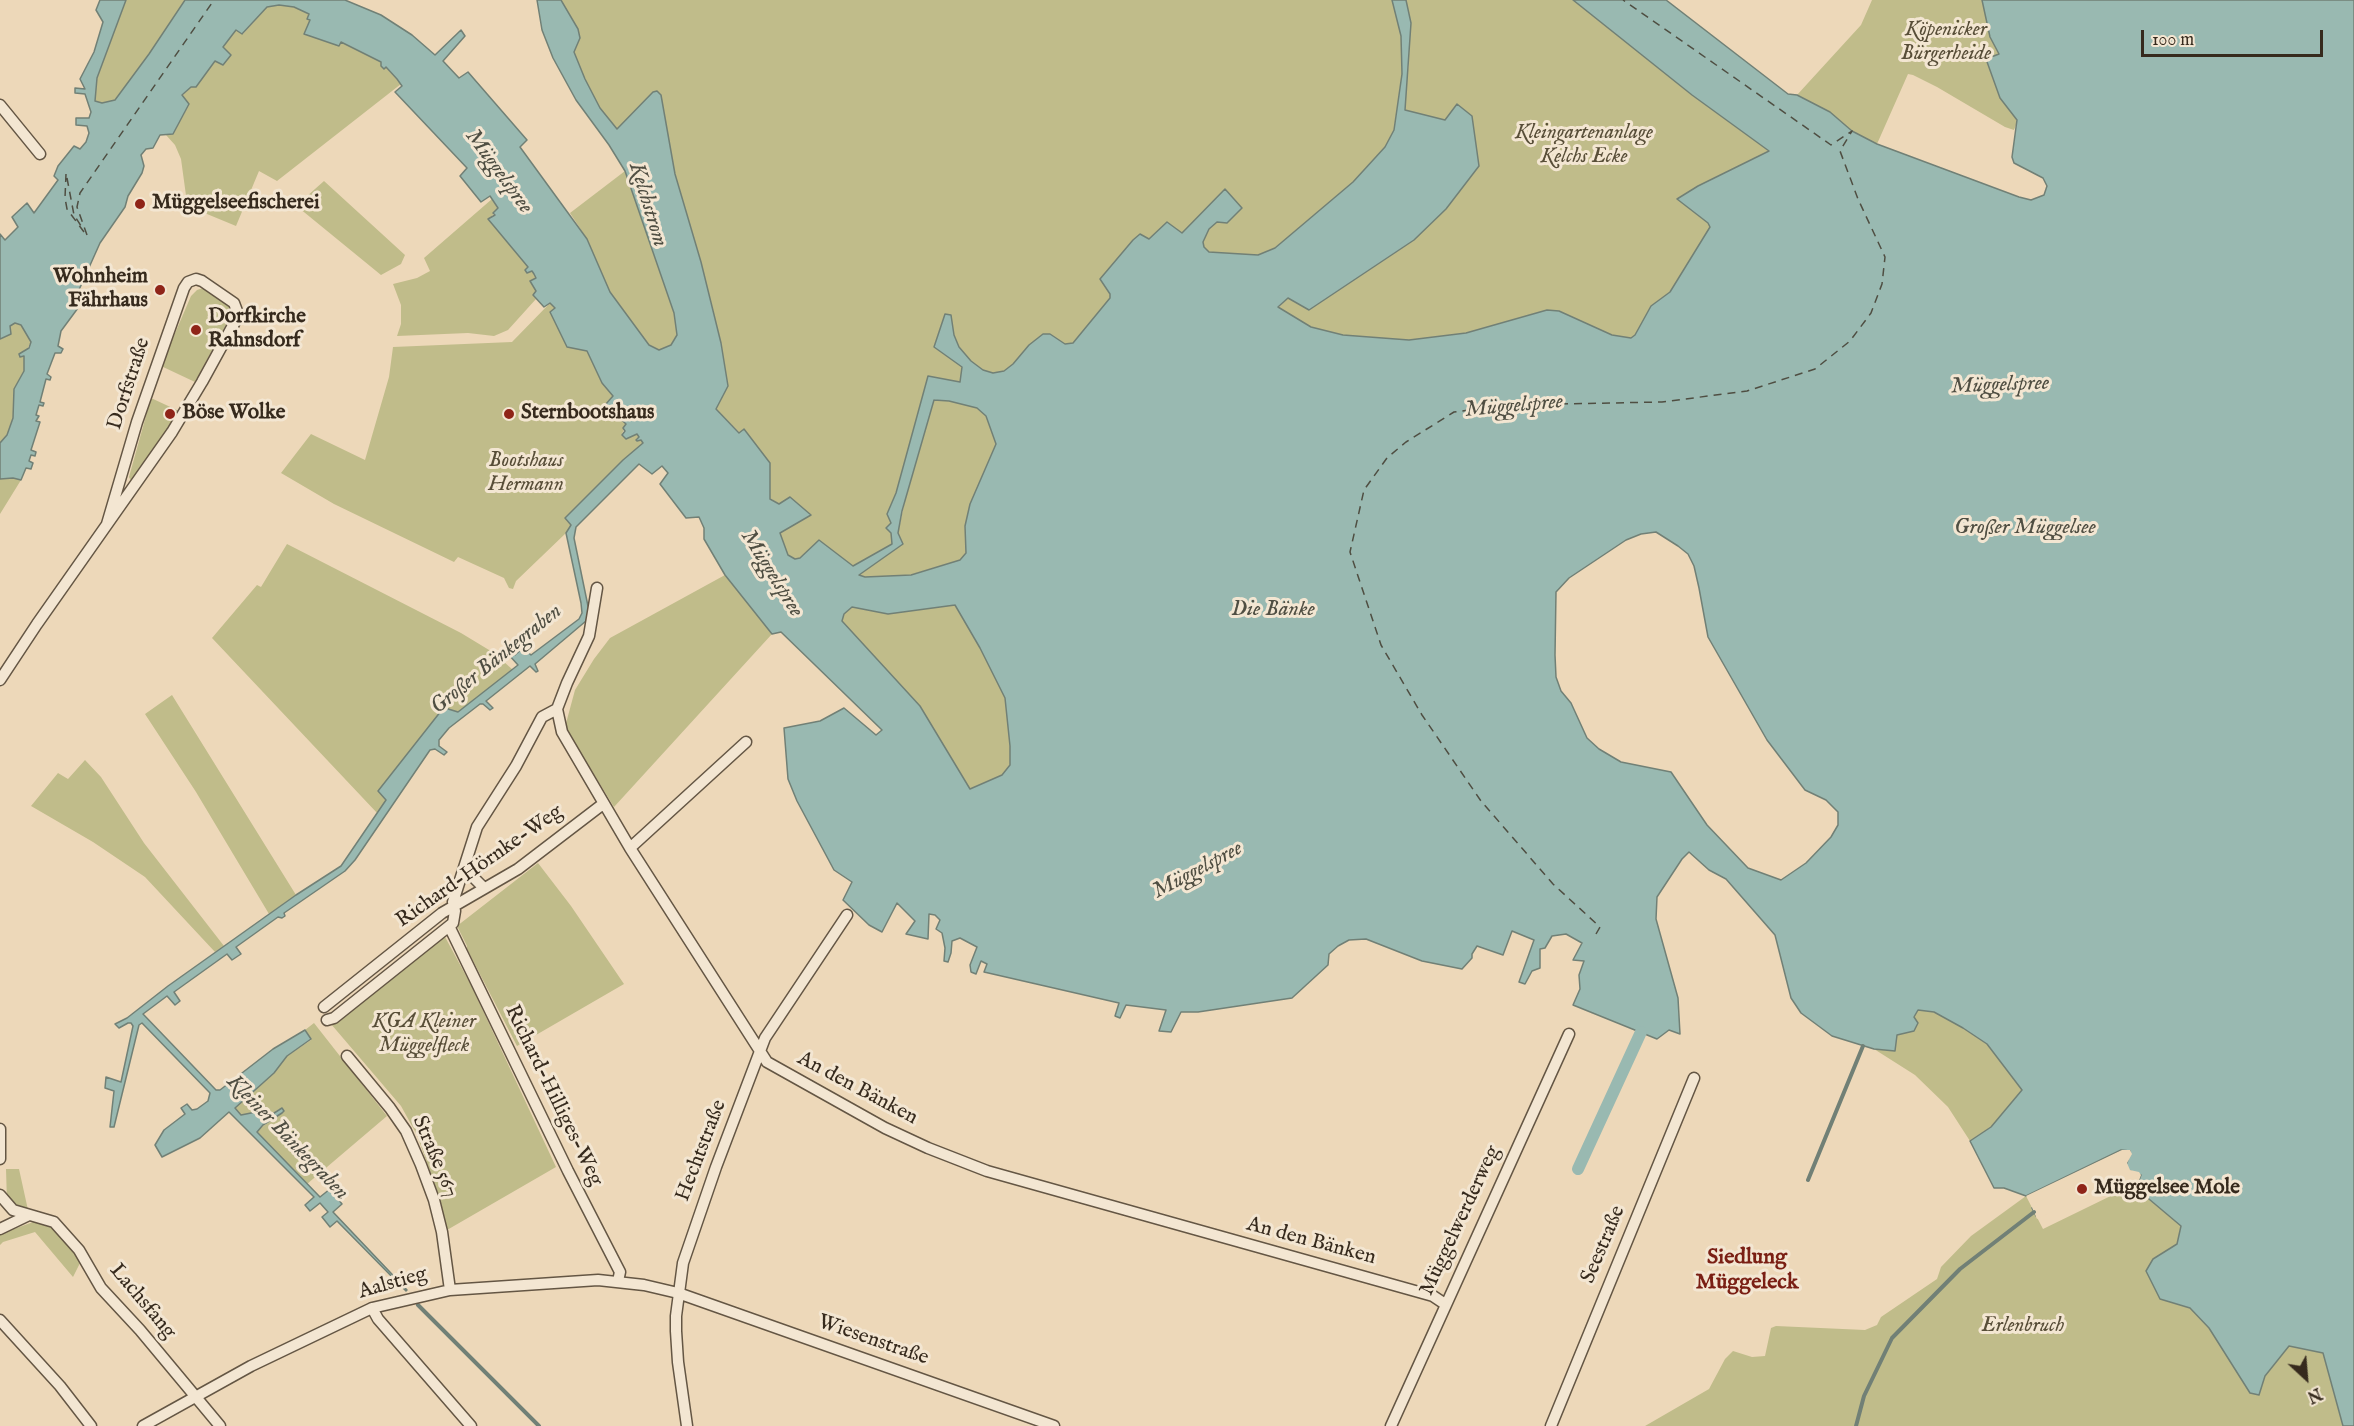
<!DOCTYPE html>
<meta charset="utf-8">
<style>
body{margin:0}
#map{position:relative;width:2354px;height:1426px;overflow:hidden;background:#edd8b9;font-family:"IM FELL English",serif}
canvas{display:block}
.north{position:absolute;left:2276px;top:1348px;width:60px;height:60px;-webkit-text-stroke:4px #f3e6d2;paint-order:stroke;rotate:154deg;font-size:16px;font-weight:700;line-height:24px;text-align:center;color:#362a1d}
.north::after{content:'';display:block;margin:auto;width:21px;height:27px;background:#362a1d;clip-path:polygon(50% 0,100% 100%,50% 72%,0 100%)}
.scale{position:absolute;left:2141px;top:30px;width:182px;height:27px;box-sizing:border-box;border:3px solid #362a1d;border-top:0;padding-left:8px;font-size:18px;line-height:21px;white-space:nowrap;color:#362a1d;-webkit-text-stroke:4px #f3e6d2;paint-order:stroke}
</style>
<div id="map">
<canvas width="2354" height="1426"></canvas>
<div class="north">N</div>
<div class="scale">100 m</div>
</div>
<script>
const g = document.querySelector('canvas').getContext('2d');
g.lineJoin = 'round';
function paint(path, color) {
  g.fillStyle = color;
  g.fill(path, 'evenodd');
}
function shape(rows) {
  const path = new Path2D();
  for (const r of rows) {
    path.moveTo(r[0], r[1]);
    for (let i = 2; i < r.length; i += 2) path.lineTo(r[i], r[i + 1]);
  }
  return path;
}
function stroke(path, color, width, dash) {
  g.strokeStyle = color;
  g.lineWidth = width;
  g.lineCap = dash ? 'butt' : 'round';
  g.setLineDash(dash || []);
  g.stroke(path);
}
function label(font, color, halo, rows, align = 'center') {
  g.font = font + ' "IM FELL English",serif';
  g.lineWidth = 6;
  g.setLineDash([]);
  g.textBaseline = 'middle';
  g.strokeStyle = halo;
  g.fillStyle = color;
  for (const [text, x, y, turn = 0] of rows) {
    g.save();
    g.translate(x, y);
    g.rotate((+turn || 0) * Math.PI / 180);
    g.textAlign = isNaN(turn) ? turn : align;
    if (halo) g.strokeText(text, 0, 0);
    g.fillText(text, 0, 0);
    g.restore();
  }
}
const green = shape([
 [126,0,185,0,149,54,115,100,102,103,95,101,97,78],
 [545,0,1392,0,1401,36,1402,74,1394,129,1406,141,1304,233,1124,652,982,815,920,706,842,621,844,614,852,607,888,614,955,605,960,560,910,575,865,577,859,575,903,544,898,533,907,491,896,493,887,514,891,523,887,528,891,533,892,544,858,564,853,566,819,540,800,558,794,559,788,555,780,533,811,515,779,504,770,498,770,463,743,429,740,433,716,409,728,386,721,343,701,262,675,174,661,95,653,92,614,133,585,106],
 [1406,0,1573,0,1692,95,1769,151,1698,186,1677,199,1708,223,1710,227,1670,292,1651,306,1635,335,1631,338,1612,335,1559,311,1547,310,1466,333,1409,340,1343,335,1311,327,1278,308,1288,298,1309,310,1414,240,1446,209,1457,104,1445,120,1404,110,1409,60],
 [1872,0,2002,0,2018,120,2014,130,2005,127,1937,87,1913,75,1908,74,1877,144,1852,131,1830,112,1797,95,1861,25],
 [279,5,294,7,309,14,311,20,331,42,338,46,341,42,381,62,401,84,277,181,259,171,236,226,207,214,188,210,181,159,175,145,166,135,173,134,189,105,182,96,216,60,223,65,223,47,236,29,243,34,267,7],
 [625,171,674,313,677,335,671,345,659,350,649,345,610,292,587,239,570,213],
 [324,181,405,255,401,264,381,275,299,208,306,197],
 [492,199,498,208,489,220,529,267,528,273,532,271,534,274,536,278,533,286,536,291,533,295,536,299,508,330,494,336,468,333,397,336,401,324,401,305,393,284,417,278,430,271,424,258],
 [203,288,229,304,230,317,195,382,161,366,191,296,197,290],
 [550,303,556,308,550,313,587,351,602,383,613,396,605,405,626,424,622,434,637,434,639,437,636,439,641,439,644,443,623,460,565,518,571,525,566,533,516,581,513,589,509,588,504,578,458,557,454,562,334,504,281,473,311,434,365,460,389,377,393,347,512,342],
 [15,323,21,325,31,342,24,355,24,371,14,389,13,418,7,435,0,443,0,339,11,334,10,326],
 [151,398,179,411,135,479,131,481,129,477],
 [13,478,21,480,0,514,0,479],
 [287,544,461,633,494,653,513,670,458,712,445,709,441,711,379,791,387,800,378,814,212,638,257,585,261,587],
 [725,575,772,634,614,807,565,727,575,690,594,659,610,638],
 [172,695,296,895,269,914,196,792,145,714],
 [85,760,101,777,144,843,224,946,215,952,145,877,93,842,31,806,58,773,68,779],
 [538,863,571,906,624,984,517,1046,467,949,467,946,457,926],
 [444,935,471,985,556,1167,447,1230,440,1199,417,1135,401,1106,331,1024],
 [1917,1010,1934,1012,1963,1028,1987,1044,2022,1090,1991,1127,1970,1141,1948,1107,1915,1075,1874,1049,1894,1051,1897,1035],
 [314,1023,387,1116,307,1184,256,1131,282,1113,279,1109,263,1120,256,1112,241,1115,234,1108,274,1073,287,1056,311,1040,305,1030],
 [6,1169,19,1169,28,1210,7,1202],
 [2127,1188,2143,1194,2181,1225,2177,1244,2153,1259,2160,1299,2190,1308,2209,1328,2250,1393,2259,1395,2265,1376,2289,1346,2323,1353,2343,1426,1645,1426,1709,1389,1725,1359,1733,1351,1752,1357,1765,1356,1771,1328,1776,1326,1865,1330,1877,1325,1881,1317,1937,1279,1941,1267,1971,1236,2026,1196,2043,1229],
 [36,1221,47,1224,57,1232,77,1254,80,1263,73,1277,35,1232,3,1242,0,1245,0,1234]
]);
const water = shape([
 [100,0,126,0,97,78,95,101,102,103,115,100,149,54,185,0,345,0,381,15,412,35,435,55,461,30,465,36,443,61,459,78,468,72,527,140,520,147,587,239,610,292,649,345,659,350,671,345,677,335,674,313,625,171,609,145,576,100,553,58,542,30,537,0,561,0,578,29,580,38,574,52,585,79,600,108,617,129,653,92,657,91,661,95,675,174,701,262,721,343,728,386,716,409,739,433,744,429,770,463,770,499,779,504,790,497,811,515,780,533,788,555,795,559,800,558,819,540,853,566,892,544,891,533,886,528,891,523,887,514,896,493,928,376,960,382,962,367,934,347,945,314,951,315,954,335,959,347,971,361,983,370,993,373,1004,371,1013,364,1029,345,1043,334,1050,334,1065,344,1073,343,1110,298,1110,294,1100,279,1133,240,1140,234,1149,239,1167,222,1182,233,1225,189,1242,208,1227,223,1217,222,1209,229,1203,242,1204,247,1209,252,1258,255,1275,248,1353,182,1385,147,1394,130,1402,74,1401,36,1392,0,1406,0,1411,23,1405,110,1445,120,1457,104,1472,116,1479,166,1446,209,1414,240,1309,310,1288,298,1278,307,1311,327,1343,335,1409,340,1466,333,1547,310,1559,311,1612,335,1631,338,1635,335,1651,306,1670,292,1710,227,1708,223,1677,199,1698,186,1769,151,1692,95,1573,0,1666,0,1788,94,1797,95,1830,112,1852,131,1877,144,2019,197,2031,200,2044,195,2047,186,2043,178,2014,163,2012,157,2017,120,2000,98,1986,59,1999,54,1990,37,1982,0,2354,0,2354,1426,2343,1426,2323,1353,2289,1346,2265,1376,2259,1395,2250,1393,2209,1328,2190,1308,2160,1299,2146,1271,2153,1259,2177,1244,2181,1226,2143,1194,2127,1188,2138,1183,2141,1175,2130,1171,2036,1216,2032,1208,2127,1163,2130,1151,2121,1150,2026,1196,2004,1188,1994,1188,1970,1141,1991,1127,2022,1090,1987,1044,1963,1028,1934,1012,1918,1010,1914,1017,1918,1023,1914,1031,1897,1035,1895,1051,1874,1049,1832,1036,1801,1013,1791,998,1775,935,1726,879,1709,870,1689,852,1682,859,1657,897,1656,919,1678,998,1680,1034,1669,1030,1657,1039,1573,1005,1580,989,1579,975,1584,961,1573,960,1582,943,1566,934,1552,936,1545,948,1540,949,1540,968,1532,971,1525,984,1519,982,1534,940,1512,931,1503,955,1477,946,1472,954,1472,958,1462,969,1422,961,1366,939,1349,940,1338,946,1329,954,1328,965,1292,998,1198,1012,1181,1012,1171,1032,1159,1031,1166,1010,1126,1005,1120,1018,1115,1016,1119,1003,984,972,987,964,981,961,976,974,971,972,970,965,977,947,960,938,952,941,951,953,948,962,944,961,945,948,942,933,936,929,940,920,935,915,929,914,928,939,906,934,915,921,897,903,882,932,869,925,843,900,852,882,834,870,797,801,788,779,784,728,820,721,844,708,876,735,882,730,781,632,772,634,725,575,704,539,704,528,699,517,686,518,660,484,668,473,662,466,652,474,639,464,576,527,574,538,589,611,586,621,535,664,538,671,536,672,530,666,486,701,493,708,490,710,483,704,480,704,449,728,439,740,439,746,447,752,444,755,435,749,430,750,355,860,345,871,284,913,285,916,282,918,278,917,236,947,241,954,232,960,227,954,174,992,180,1001,175,1005,167,996,143,1014,216,1090,220,1090,273,1049,305,1030,311,1039,287,1056,274,1073,235,1108,241,1115,256,1112,263,1120,282,1108,284,1111,282,1113,263,1125,257,1132,320,1197,330,1189,342,1204,333,1212,407,1290,406,1291,337,1221,330,1227,322,1217,328,1212,320,1203,310,1211,305,1205,314,1197,229,1112,200,1138,162,1157,155,1145,164,1130,185,1114,181,1108,187,1104,192,1110,197,1109,208,1101,210,1093,142,1023,139,1025,114,1127,110,1127,114,1091,105,1088,106,1077,121,1082,133,1026,131,1023,128,1023,119,1028,115,1024,127,1018,168,986,296,895,341,866,386,800,378,791,441,711,445,708,458,712,518,665,509,655,512,653,515,655,523,648,531,655,579,619,582,613,581,603,566,533,571,525,565,518,623,460,643,443,641,440,637,441,636,440,639,437,637,434,626,439,622,435,625,431,623,428,626,424,605,405,613,396,602,383,587,351,567,347,550,312,555,308,550,303,544,307,533,295,536,291,530,281,536,278,534,274,532,271,527,273,525,270,528,267,488,219,495,215,493,213,498,208,490,196,481,202,460,176,467,168,395,92,402,86,397,79,386,67,384,69,381,66,381,62,341,42,339,46,304,34,310,20,307,19,309,14,294,7,279,5,267,7,242,34,236,30,223,47,231,55,223,65,215,61,196,87,191,87,182,95,189,104,173,134,160,135,153,148,146,149,141,155,144,166,142,173,128,196,125,207,100,243,74,301,78,308,61,331,58,346,63,349,61,353,55,353,47,374,51,377,50,380,46,379,40,402,44,403,43,406,39,405,36,415,39,416,36,421,40,422,31,450,36,452,35,456,31,455,29,461,33,463,31,469,26,468,21,480,13,478,0,479,0,443,7,435,13,418,14,389,24,371,24,356,20,357,19,354,29,348,31,342,21,325,15,323,10,326,11,334,0,339,0,234,5,240,18,227,12,217,27,203,34,213,58,180,54,176,58,166,74,146,80,149,86,142,89,133,87,126,76,125,76,118,89,118,91,112,85,94,75,93,75,88,85,89,80,79,94,52,103,22,96,10,100,0],
 [934,400,949,401,977,408,986,416,996,444,970,504,965,526,966,553,960,560,911,575,865,577,859,575,903,544,898,533,902,511,934,400],
 [1656,532,1678,546,1688,554,1694,566,1699,588,1708,637,1767,740,1805,790,1826,800,1838,812,1838,825,1831,837,1806,863,1781,880,1748,868,1707,825,1671,772,1621,762,1599,749,1587,738,1571,703,1561,691,1556,677,1555,655,1556,592,1569,578,1626,540,1641,534,1656,532],
 [955,605,980,648,1005,698,1010,746,1010,765,1002,775,970,789,920,706,842,621,844,614,852,607,888,614,955,605]
]);
const pier = shape([
 [2122,1150,2130,1150,2132,1154,2127,1163,2130,1170,2139,1172,2141,1175,2138,1183,2124,1189,2125,1186,2135,1181,2137,1175,2131,1174,2037,1219,2031,1205,2125,1161,2128,1153,2122,1153,2028,1198,2026,1196]
]);
const stream = shape([
 [1808,1180,1863,1046],
 [418,1305,539,1426],
 [1856,1426,1864,1396,1892,1338,1960,1269,2034,1212]
]);
const canal = shape([
 [1578,1169,1641,1032]
]);
const ferry = shape([
 [66,174,65,198,67,209,84,232],
 [67,178,74,215,83,229],
 [87,235,77,207,80,193,214,0],
 [1596,934,1600,927,1553,884,1481,801,1422,715,1381,645,1350,552,1364,490,1387,458,1406,442,1454,412,1507,405,1662,402,1747,391,1815,369,1850,341,1871,313,1882,284,1885,257,1858,199,1840,151,1852,131,1831,145,1623,0]
]);
const minor = shape([
 [0,105,40,154],
 [597,588,589,636,567,683,557,709,562,732,630,848,767,1062,885,1128,928,1148,987,1171,1433,1296,1445,1304],
 [0,680,37,624,172,432,202,382,236,320,237,311,234,303,202,281,196,279,188,282,184,288,137,422,107,524],
 [630,848,746,742],
 [463,871,469,873,484,888],
 [450,928,568,1171,620,1272,618,1281],
 [324,1007,442,913,518,869,603,804],
 [327,1020,334,1018,453,923,455,911,453,902,477,827,516,766,542,717,557,709],
 [347,1056,390,1108,406,1131,421,1165,434,1200,442,1232,450,1290],
 [0,1129,0,1159],
 [0,1195,13,1210,54,1222,79,1250,101,1288,140,1330,220,1426],
 [0,1229,27,1216],
 [372,1308,378,1319,471,1426],
 [0,1320,60,1386,91,1426],
 [143,1426,251,1366,372,1308,450,1290,598,1280,644,1285,678,1293,1054,1426],
 [687,1426,678,1362,676,1331,676,1316,683,1263,716,1167,765,1038,847,915],
 [1391,1426,1569,1034],
 [1551,1426,1694,1078]
]);
const markers = [
 [140,204,6,"#8f2418"],
 [160,290,6,"#8f2418"],
 [196,330,6,"#8f2418"],
 [170,414,6,"#8f2418"],
 [509,414,6,"#8f2418"],
 [2082,1189,6,"#8f2418"]
];
const parkNames = [
 ["Köpenicker",1946,31],
 ["Bürgerheide",1946,55],
 ["Kleingartenanlage",1584,134],
 ["Kelchs Ecke",1584,158],
 ["Bootshaus",526,462],
 ["Hermann",526,486],
 ["KGA Kleiner",424,1023],
 ["Müggelfleck",424,1047],
 ["Erlenbruch",2023,1327]
];
const poiNames = [
 ["Müggelseefischerei",152,204],
 ["Wohnheim",148,278,"right"],
 ["Fährhaus",148,302,"right"],
 ["Dorfkirche",208,318],
 ["Rahnsdorf",208,342],
 ["Böse Wolke",182,414],
 ["Sternbootshaus",521,414],
 ["Müggelsee Mole",2094,1189]
];
const streetNames = [
 ["Dorfstraße",130,384,-72],
 ["Richard-Hörnke-Weg",480,867,-35],
 ["An den Bänken",857,1089,28],
 ["Richard-Hilliges-Weg",553,1096,64],
 ["Hechtstraße",702,1151,-69],
 ["Straße 567",434,1157,67],
 ["Müggelwerderweg",1461,1221,-65],
 ["An den Bänken",1311,1242,15],
 ["Seestraße",1604,1245,-67],
 ["Aalstieg",393,1284,-16],
 ["Lachsfang",142,1302,50],
 ["Wiesenstraße",873,1341,19]
];
const waterNames = [
 ["Müggelspree",498,172,54],
 ["Kelchstrom",647,205,73],
 ["Müggelspree",2000,386,-2],
 ["Müggelspree",1514,407,-5],
 ["Großer Müggelsee",2025,528],
 ["Müggelspree",771,574,58],
 ["Die Bänke",1273,610],
 ["Großer Bänkegraben",497,660,-39],
 ["Müggelspree",1198,871,-28],
 ["Kleiner Bänkegraben",287,1138,46]
];
const neighbourhoodNames = [
 ["Siedlung",1747,1258],
 ["Müggeleck",1747,1283]
];
paint(green, '#c0bc8a');
paint(water, '#99b9b1');
stroke(water, '#718076', 1.5);
paint(pier, '#edd8b9');
stroke(stream, '#718076', 4);
stroke(canal, '#99b9b1', 12);
stroke(ferry, '#4f4e42', 1.5, [8, 6]);
stroke(minor, '#645644', 13);
stroke(minor, '#f3e6d2', 10);
for (const [x, y, r, color] of markers) {
  const dot = new Path2D();
  dot.arc(x, y, r, 0, 2 * Math.PI);
  g.fillStyle = color;
  g.fill(dot);
  stroke(dot, '#f3e6d2', 2);
}
label('italic 21px', '#584e38', '#f3e6d2', parkNames);
label('bold 21px', '#362a1d', '#f3e6d2', poiNames, 'left');
label('21px', '#362a1d', '#f3e6d2', streetNames);
label('italic 22px', '#4f4e42', '#f3e6d2', waterNames);
label('bold 22px', '#7a1f14', '#f3e6d2', neighbourhoodNames);
</script>
